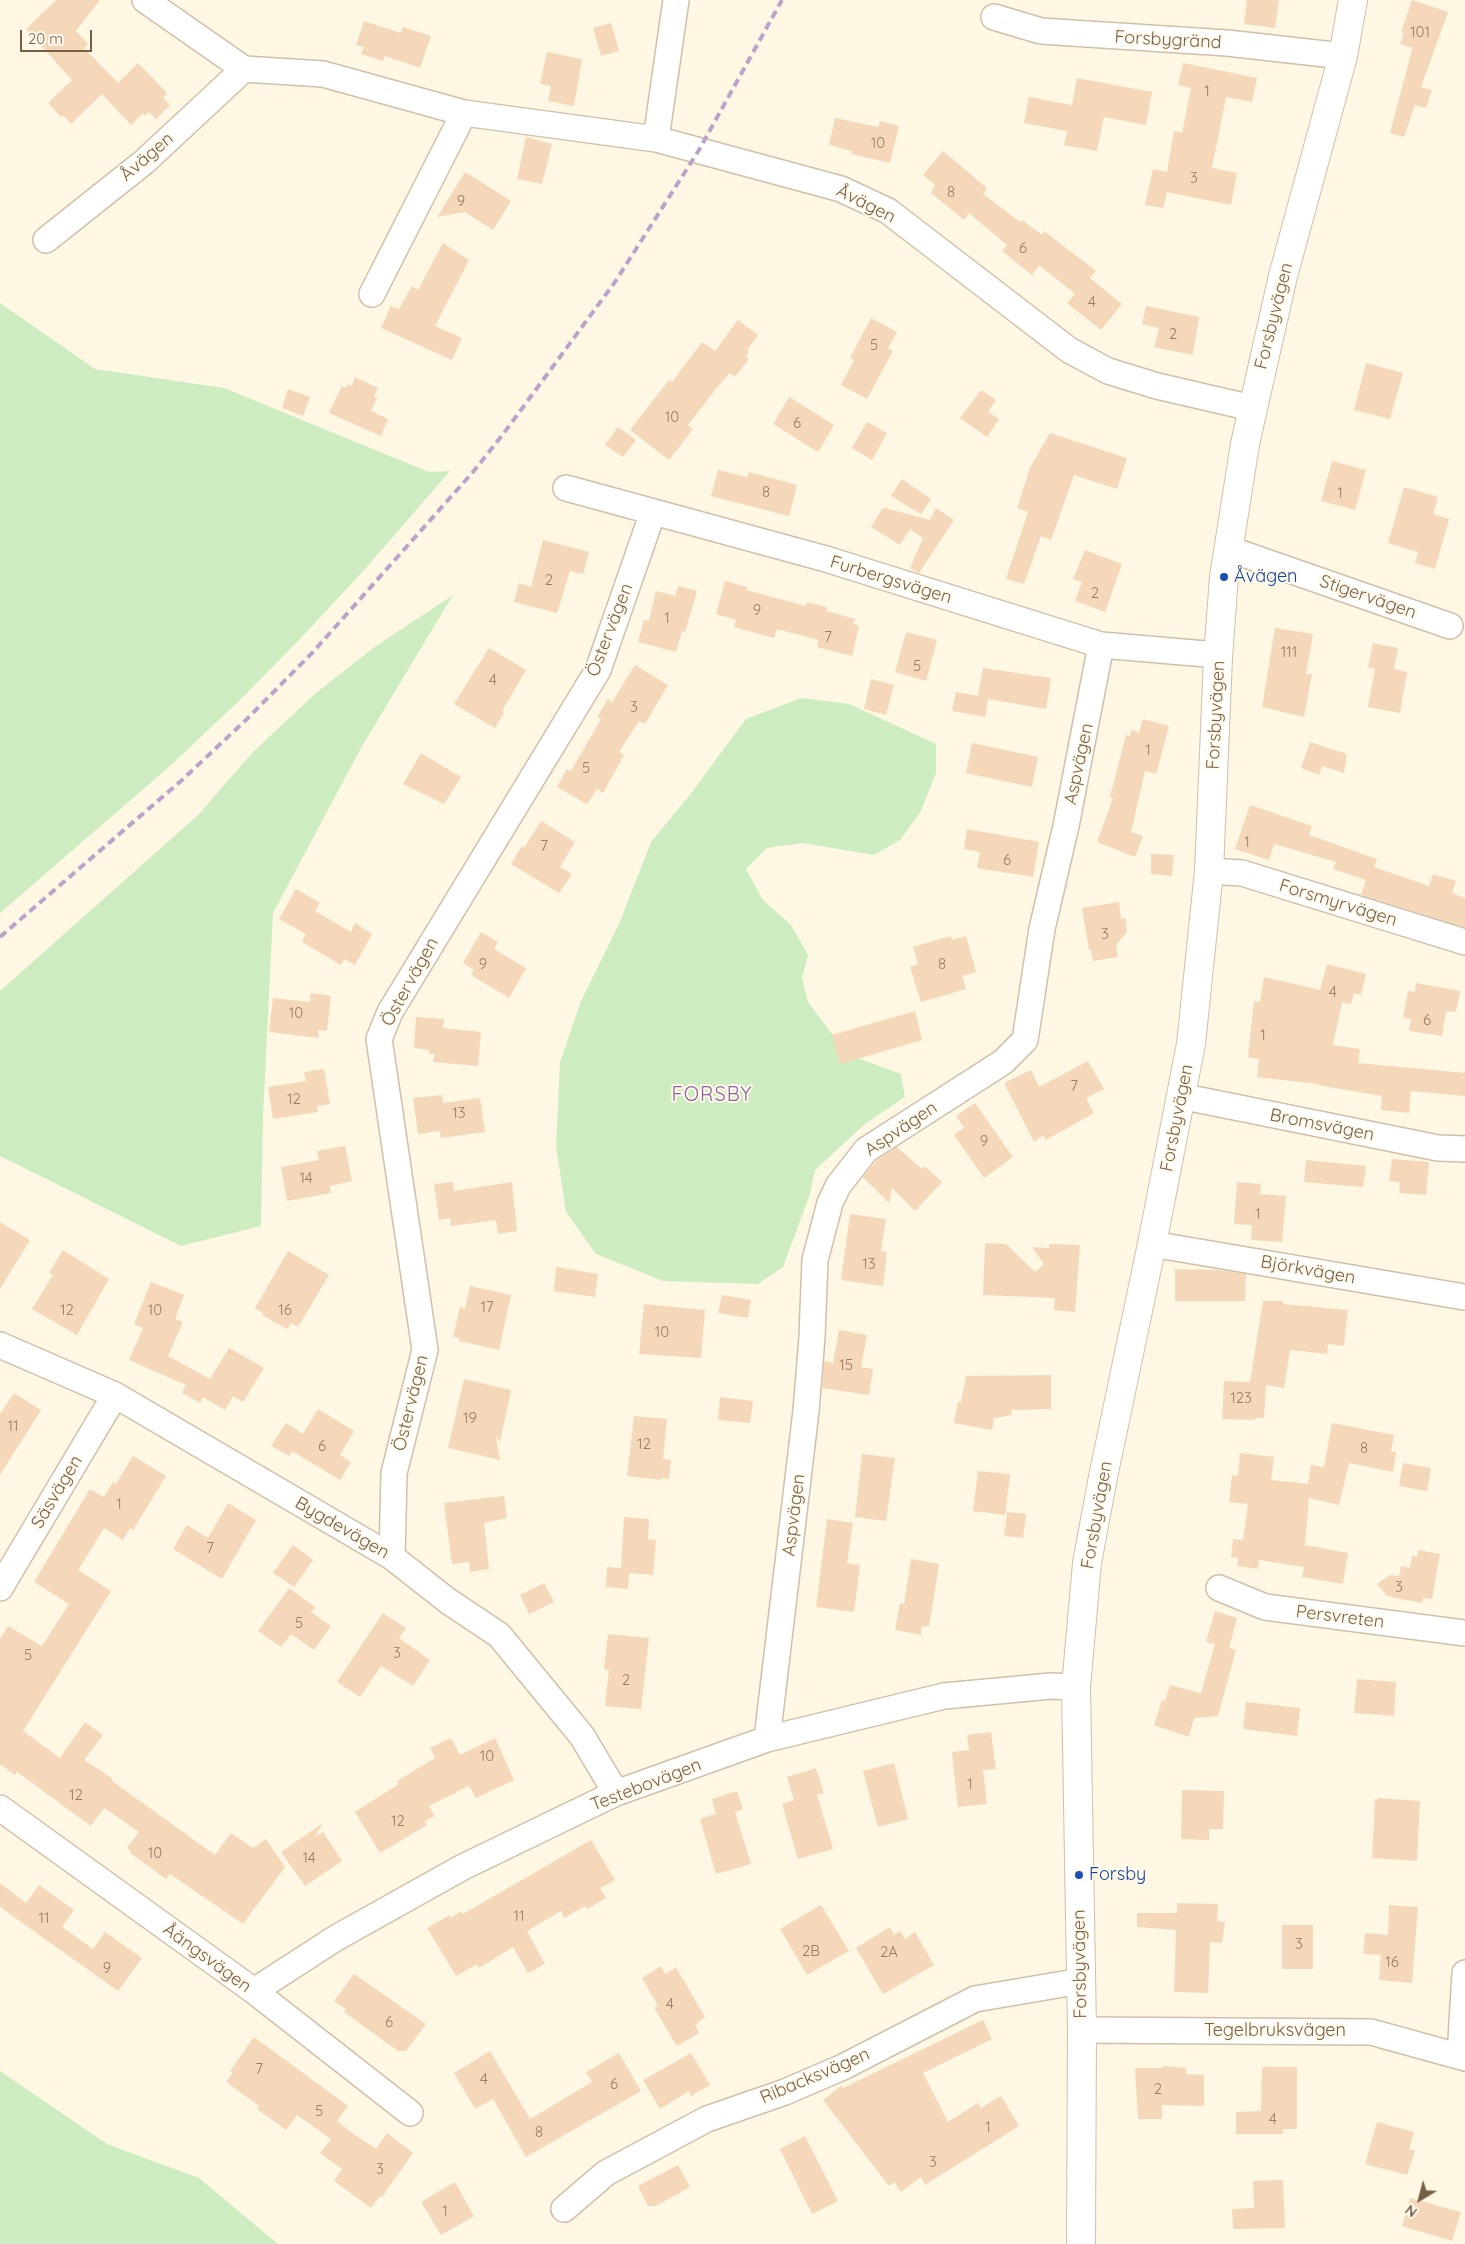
<!DOCTYPE html>
<meta charset="utf-8">
<style>
body{margin:0}
#map{position:relative;width:1465px;height:2244px;overflow:hidden;background:#fef7e4;font-family:Quicksand,sans-serif}
canvas{display:block}
.north{position:absolute;left:1395px;top:2174px;width:50px;height:50px;-webkit-text-stroke:4px #fffaec;paint-order:stroke;rotate:217deg;font-size:14px;font-weight:700;line-height:20px;text-align:center;color:#785f48}
.north::after{content:'';display:block;margin:auto;width:18px;height:22px;background:#785f48;clip-path:polygon(50% 0,100% 100%,50% 72%,0 100%)}
.scale{position:absolute;left:20px;top:30px;width:72px;height:22px;box-sizing:border-box;border:2px solid #785f48;border-top:0;padding-left:6px;font-size:15px;line-height:18px;white-space:nowrap;color:#785f48;-webkit-text-stroke:4px #fffaec;paint-order:stroke}
</style>
<div id="map">
<canvas width="1465" height="2244"></canvas>
<div class="north">N</div>
<div class="scale">20 m</div>
</div>
<script>
const g = document.querySelector('canvas').getContext('2d');
g.lineJoin = 'round';
function paint(path, color) {
  g.fillStyle = color;
  g.fill(path, 'evenodd');
}
function shape(rows) {
  const path = new Path2D();
  for (const r of rows) {
    path.moveTo(r[0], r[1]);
    for (let i = 2; i < r.length; i += 2) path.lineTo(r[i], r[i + 1]);
  }
  return path;
}
function stroke(path, color, width, dash) {
  g.strokeStyle = color;
  g.lineWidth = width;
  g.lineCap = dash ? 'butt' : 'round';
  g.setLineDash(dash || []);
  g.stroke(path);
}
function label(font, color, halo, rows, align = 'center') {
  g.font = font + ' Quicksand,sans-serif';
  g.lineWidth = 4;
  g.setLineDash([]);
  g.textBaseline = 'middle';
  g.strokeStyle = halo;
  g.fillStyle = color;
  for (const [text, x, y, turn = 0] of rows) {
    g.save();
    g.translate(x, y);
    g.rotate((+turn || 0) * Math.PI / 180);
    g.textAlign = isNaN(turn) ? turn : align;
    if (halo) g.strokeText(text, 0, 0);
    g.fillText(text, 0, 0);
    g.restore();
  }
}
const green = shape([
 [0,303,95,369,224,388,429,472,450,471,365,569,300,639,242,698,170,766,0,913],
 [453,595,361,748,273,913,263,1117,261,1226,181,1246,0,1156,0,991,198,815,252,753,317,692,376,646],
 [801,698,849,704,936,744,936,773,921,811,900,840,874,855,803,843,767,848,746,869,763,900,791,925,808,955,802,978,808,1002,832,1034,852,1056,901,1074,905,1097,865,1124,815,1170,810,1194,783,1267,758,1284,663,1281,596,1254,566,1212,556,1146,560,1062,581,1001,619,924,651,842,692,792,746,719],
 [0,2071,107,2144,199,2178,278,2244,0,2244]
]);
const building = shape([
 [56,0,100,0,76,31,88,44,84,48,118,83,138,63,167,93,163,98,170,105,156,119,149,112,145,116,143,113,131,125,102,94,71,124,63,115,61,117,48,103,72,80,26,29],
 [1247,0,1279,0,1275,28,1244,24],
 [1412,0,1448,12,1421,87,1432,90,1426,108,1415,105,1404,137,1390,133,1412,50,1411,47,1400,44,1404,33,1401,32],
 [364,21,401,33,403,27,431,36,420,68,385,56,383,61,361,54,364,47,356,45],
 [611,23,619,51,601,56,593,28],
 [547,52,582,59,574,106,548,101,551,86,540,84],
 [1183,63,1257,78,1252,102,1226,97,1212,168,1237,173,1231,205,1167,192,1163,208,1145,205,1153,169,1167,172,1174,131,1182,133,1191,88,1178,85],
 [1077,78,1152,92,1146,125,1104,117,1097,151,1064,145,1067,131,1024,123,1029,97,1072,105],
 [835,118,878,127,880,121,899,126,890,163,851,154,852,151,829,145],
 [526,137,552,144,542,184,517,179],
 [943,151,987,188,983,194,1020,222,1022,220,1042,235,1044,231,1096,271,1090,278,1122,304,1101,330,1067,303,1075,294,1039,265,1032,275,1002,251,1007,245,969,213,964,220,931,193,935,185,923,175],
 [465,172,511,201,493,230,465,212,437,217],
 [443,243,469,260,435,326,462,338,452,360,381,328,391,306,399,309,412,286,418,290],
 [1146,306,1199,317,1193,355,1154,347,1159,328,1142,324],
 [871,318,897,332,888,348,893,351,867,399,841,385,854,360,850,358],
 [738,320,758,335,747,350,749,351,746,356,749,359,735,377,730,373,719,385,688,425,693,429,669,460,630,430,669,380,672,382,702,342,715,351],
 [1366,363,1403,373,1390,419,1354,410],
 [355,377,378,388,374,396,377,398,371,411,388,419,381,436,329,413,342,386,346,388,348,384,352,386],
 [288,389,310,397,303,416,282,408],
 [981,390,996,400,988,412,999,419,987,437,960,418],
 [789,397,834,425,818,452,773,424],
 [867,422,887,433,872,460,852,448],
 [618,427,636,440,623,457,605,445],
 [1050,433,1127,458,1117,489,1074,475,1051,540,1041,536,1024,584,1006,579,1028,512,1017,508,1030,468],
 [1332,461,1366,470,1355,510,1321,501],
 [718,470,747,477,749,472,797,485,789,516,711,496],
 [902,479,931,499,921,514,891,496],
 [1404,487,1438,497,1433,514,1449,519,1435,569,1415,563,1418,552,1388,543],
 [885,508,930,520,936,508,954,520,919,573,910,568,923,538,910,529,900,545,871,527,882,509],
 [543,540,589,552,583,574,570,571,557,613,514,602,519,583,531,587],
 [1085,550,1122,564,1105,612,1075,601,1082,582,1073,579],
 [725,581,747,587,746,590,806,606,807,602,827,607,826,611,855,619,853,624,859,626,852,656,817,647,819,640,777,629,774,638,734,627,736,620,716,614],
 [678,586,697,591,685,632,682,631,676,652,638,642,644,620,649,621,656,591,675,596],
 [1275,628,1313,634,1306,674,1312,674,1304,717,1262,707],
 [906,632,937,640,926,681,895,672],
 [1373,643,1398,648,1394,669,1407,672,1400,713,1368,707,1375,669,1368,667],
 [489,648,526,670,502,711,504,713,495,728,454,704],
 [635,665,668,685,645,724,639,721,619,752,624,755,603,793,597,789,587,804,557,787,567,769,571,771,601,719,597,717,608,699,612,702],
 [983,668,1051,678,1046,709,988,699,985,717,952,711,956,692,978,696],
 [871,679,894,685,886,715,864,709],
 [1143,719,1169,726,1156,774,1145,771,1131,832,1143,836,1135,857,1097,842,1113,798,1110,797,1126,735,1130,736,1131,730,1139,732],
 [1310,742,1347,754,1344,773,1322,766,1319,775,1301,768],
 [972,743,1038,757,1032,787,966,773],
 [421,753,461,777,444,804,403,784],
 [1250,805,1312,826,1309,835,1377,859,1374,867,1429,886,1433,874,1456,881,1452,893,1465,898,1465,927,1361,895,1366,880,1333,869,1336,862,1274,844,1269,860,1235,849],
 [541,821,575,842,560,867,572,874,559,893,511,864,522,846,524,848],
 [967,829,1039,842,1033,877,977,868,980,852,964,849],
 [1151,854,1174,855,1172,876,1151,874],
 [296,889,320,903,315,911,351,932,355,923,372,934,355,965,344,959,341,965,302,942,306,934,279,919],
 [1119,902,1121,919,1125,918,1127,932,1116,945,1118,957,1093,961,1091,950,1089,950,1082,908],
 [481,932,498,942,494,949,526,968,509,998,471,975,474,970,463,963],
 [951,936,952,940,966,936,976,972,962,976,966,989,921,1002,910,967,918,964,913,947],
 [1327,964,1366,974,1361,995,1354,993,1351,1004,1342,1002,1333,1045,1360,1049,1358,1063,1465,1073,1465,1096,1411,1091,1409,1113,1381,1110,1382,1096,1317,1085,1317,1084,1257,1077,1259,1059,1248,1057,1254,1001,1260,1002,1264,977,1320,990],
 [1416,983,1460,991,1456,1012,1446,1011,1442,1036,1409,1031,1411,1019,1403,1018,1408,991,1415,992],
 [311,993,331,996,327,1031,318,1030,319,1038,269,1032,273,998,310,1002],
 [915,1011,922,1040,840,1064,832,1035],
 [416,1017,444,1019,443,1028,481,1032,478,1066,433,1062,435,1054,429,1054,429,1050,414,1048],
 [1088,1061,1104,1089,1086,1098,1094,1113,1046,1140,1043,1135,1034,1142,1004,1083,1031,1070,1039,1087],
 [324,1069,330,1104,317,1106,318,1112,273,1119,268,1087,306,1081,304,1072],
 [442,1095,443,1103,480,1098,485,1132,441,1138,440,1131,418,1134,413,1098],
 [975,1103,1013,1157,984,1178,954,1135,964,1128,956,1116],
 [345,1146,352,1181,330,1186,331,1193,287,1201,281,1167,319,1160,317,1151],
 [897,1147,922,1169,925,1166,942,1182,915,1211,892,1188,889,1203,863,1177,877,1160],
 [1392,1159,1429,1162,1426,1195,1399,1193,1400,1182,1389,1181],
 [1306,1160,1366,1166,1363,1187,1304,1182],
 [453,1182,454,1191,512,1182,517,1231,498,1234,496,1220,451,1226,450,1218,439,1220,434,1184],
 [1237,1182,1261,1184,1260,1194,1286,1196,1282,1242,1251,1240,1252,1225,1234,1224],
 [850,1214,886,1219,881,1251,887,1252,883,1286,841,1280],
 [0,1222,30,1240,0,1289],
 [985,1243,1006,1244,1035,1272,1044,1264,1032,1247,1049,1248,1049,1244,1080,1245,1075,1312,1054,1310,1055,1298,983,1295],
 [63,1250,109,1279,77,1335,32,1309,53,1275,49,1273],
 [288,1251,329,1275,298,1327,291,1323,287,1329,262,1315,263,1313,255,1308],
 [556,1267,598,1274,595,1297,554,1291],
 [1175,1269,1218,1270,1246,1274,1245,1301,1175,1301],
 [151,1282,184,1295,175,1319,183,1322,168,1356,210,1379,229,1348,264,1368,243,1402,233,1396,225,1410,203,1397,200,1403,182,1393,186,1385,129,1360,143,1328,134,1324],
 [470,1286,511,1295,499,1350,459,1341,459,1338,453,1337,460,1307,465,1309],
 [722,1295,751,1300,748,1318,718,1313],
 [1263,1301,1283,1301,1283,1304,1348,1310,1344,1346,1328,1344,1327,1354,1290,1350,1284,1388,1266,1385,1264,1418,1255,1418,1255,1420,1222,1419,1224,1381,1250,1382],
 [644,1304,705,1310,701,1358,639,1354],
 [839,1330,867,1335,861,1367,873,1369,869,1395,822,1388,824,1361,833,1363],
 [1051,1375,1051,1409,1011,1410,1012,1415,994,1418,992,1430,954,1423,958,1402,961,1402,966,1376],
 [464,1379,511,1390,500,1442,496,1436,500,1460,448,1448],
 [14,1393,41,1410,0,1475,0,1414],
 [720,1397,753,1401,750,1423,718,1420],
 [318,1409,354,1431,340,1455,351,1462,340,1480,292,1451,289,1456,271,1446,286,1423,303,1434],
 [634,1416,667,1419,663,1459,671,1460,669,1479,661,1478,661,1480,627,1476],
 [1332,1423,1394,1435,1391,1451,1396,1452,1393,1472,1349,1463,1339,1505,1309,1498,1305,1545,1348,1553,1343,1584,1302,1577,1304,1567,1259,1560,1258,1569,1237,1566,1238,1558,1231,1557,1233,1539,1243,1540,1248,1504,1229,1502,1232,1475,1238,1476,1240,1453,1274,1457,1271,1480,1308,1484,1311,1465,1324,1467],
 [862,1454,895,1458,886,1521,855,1517],
 [133,1456,166,1476,133,1530,130,1528,123,1540,104,1528,78,1570,111,1591,23,1731,60,1758,85,1722,103,1735,84,1760,112,1778,112,1781,215,1855,231,1833,253,1848,266,1839,285,1867,243,1924,170,1874,166,1879,130,1853,131,1851,127,1848,139,1832,104,1808,91,1826,17,1772,15,1775,0,1764,0,1639,8,1626,42,1646,69,1604,34,1582,90,1489,104,1497,113,1482,116,1484],
 [1403,1463,1431,1468,1427,1491,1399,1486],
 [978,1471,1010,1474,1005,1515,973,1511],
 [504,1496,507,1518,484,1523,489,1569,470,1572,469,1562,452,1564,444,1503],
 [228,1503,256,1520,222,1579,173,1549,187,1525,208,1538],
 [1007,1512,1026,1514,1023,1538,1004,1536],
 [624,1517,649,1519,648,1539,656,1540,653,1575,629,1573,628,1589,606,1587,607,1567,621,1568],
 [827,1519,853,1523,847,1563,860,1565,854,1612,816,1607],
 [293,1545,313,1560,294,1587,273,1573],
 [1418,1550,1440,1554,1432,1599,1423,1598,1422,1603,1387,1596,1377,1584,1390,1575,1399,1576,1401,1566,1410,1568,1412,1556,1417,1557],
 [911,1559,939,1564,929,1627,922,1626,921,1635,895,1630,900,1603,904,1604],
 [544,1583,554,1602,529,1614,520,1595],
 [289,1588,315,1607,311,1612,331,1626,314,1650,291,1634,281,1647,258,1631],
 [1215,1611,1237,1618,1229,1648,1218,1645,1236,1650,1218,1716,1194,1718,1189,1737,1154,1725,1162,1700,1165,1701,1170,1685,1201,1693,1215,1644,1206,1642],
 [383,1613,406,1628,399,1638,430,1660,413,1686,381,1666,360,1697,337,1682],
 [608,1634,649,1638,641,1709,605,1706,609,1670,604,1669],
 [1357,1679,1396,1682,1394,1716,1354,1713],
 [1246,1702,1300,1708,1297,1736,1243,1729],
 [991,1732,996,1769,983,1770,987,1804,958,1807,952,1752,969,1750,967,1735],
 [451,1738,460,1755,495,1738,514,1780,476,1798,469,1786,429,1806,435,1816,425,1821,427,1825,380,1853,355,1812,399,1784,397,1781,435,1758,430,1748],
 [894,1763,908,1819,878,1827,863,1771],
 [816,1768,824,1793,817,1795,833,1849,798,1859,782,1804,794,1800,787,1777],
 [1182,1790,1224,1791,1223,1829,1209,1829,1209,1840,1181,1839],
 [737,1791,743,1809,735,1812,751,1864,716,1874,700,1819,716,1814,712,1799],
 [1378,1798,1420,1801,1417,1861,1372,1858,1375,1799,1377,1800],
 [323,1823,315,1837,323,1832,342,1861,305,1886,281,1852],
 [591,1840,615,1880,600,1888,606,1898,587,1909,585,1906,564,1918,561,1911,527,1931,545,1964,528,1973,513,1947,479,1968,477,1964,456,1976,427,1928,450,1915,451,1918,461,1911,463,1914],
 [0,1883,26,1903,39,1885,74,1910,62,1927,93,1949,105,1932,142,1958,118,1991,0,1907],
 [1177,1903,1218,1904,1217,1921,1225,1922,1222,1943,1210,1942,1208,1993,1174,1992,1176,1930,1137,1927,1137,1913,1177,1913],
 [821,1905,849,1951,807,1975,780,1929],
 [1389,1905,1418,1907,1412,1983,1379,1980,1381,1955,1363,1954,1365,1933,1388,1935],
 [1282,1925,1313,1925,1313,1969,1282,1969],
 [890,1927,894,1935,900,1931,905,1939,915,1932,934,1965,883,1994,856,1948],
 [661,1966,665,1974,676,1967,705,2017,695,2025,699,2033,677,2046,654,2008,658,2006,642,1978],
 [354,1974,426,2024,406,2051,398,2051,344,2012,346,2009,334,2001],
 [983,2020,992,2039,923,2073,948,2122,978,2103,981,2108,1001,2096,1019,2126,925,2185,921,2177,901,2192,894,2182,889,2186,823,2100,841,2086,843,2088],
 [254,2037,348,2106,337,2121,355,2135,376,2149,387,2133,413,2153,382,2197,380,2196,371,2208,334,2181,342,2169,320,2153,331,2139,297,2115,286,2130,257,2109,259,2106,226,2082,233,2073,230,2071],
 [490,2051,530,2119,592,2082,586,2072,619,2053,641,2091,526,2157,493,2099,475,2109,454,2073],
 [691,2053,710,2085,691,2096,689,2091,660,2109,643,2080],
 [1164,2066,1186,2068,1186,2074,1204,2075,1204,2106,1162,2105,1162,2119,1138,2119,1135,2068,1162,2068],
 [1262,2067,1297,2067,1297,2129,1283,2129,1283,2134,1236,2134,1236,2112,1261,2111],
 [1377,2122,1414,2132,1409,2149,1415,2151,1407,2175,1365,2164],
 [805,2136,838,2201,812,2214,780,2149],
 [678,2165,690,2187,656,2206,648,2206,638,2186],
 [1283,2180,1285,2228,1233,2229,1232,2209,1254,2208,1253,2181],
 [455,2182,474,2216,441,2235,421,2202],
 [1410,2198,1461,2212,1452,2241,1402,2226]
]);
const minor = shape([
 [145,0,244,69,323,74,464,113,656,139,841,189,888,211,1069,350,1108,371,1157,386,1252,408],
 [994,17,1041,31,1227,43,1343,56],
 [656,139,676,0],
 [46,240,144,162,244,69],
 [372,294,464,113],
 [566,488,826,559,1101,645,1206,654,1218,658],
 [1229,549,1450,626],
 [1209,871,1242,873,1465,942],
 [1180,1096,1438,1148,1465,1149],
 [1152,1244,1464,1297],
 [0,1345,115,1395,392,1557,448,1601,499,1635,582,1736,616,1793],
 [392,1557,394,1473,425,1350,379,1039,390,1012,598,670,653,512],
 [0,1588,115,1395],
 [1219,1588,1265,1607,1465,1633],
 [767,1739,806,1411,812,1337,815,1260,830,1203,838,1186,866,1150,1003,1062,1025,1040,1042,929,1066,826,1101,645],
 [0,1808,254,1991,410,2113],
 [254,1991,336,1938,463,1867,616,1793,767,1739,944,1696,1051,1686,1076,1687],
 [1082,2030,1371,2032,1465,2058],
 [1460,2056,1465,1973],
 [564,2209,606,2173,707,2119,785,2092,843,2067,975,1999,1081,1981]
]);
const tertiary = shape([
 [1081,2244,1082,2030,1076,1687,1087,1563,1103,1477,1152,1244,1191,1044,1209,871,1218,658,1224,577,1245,444,1283,276,1343,56,1353,0]
]);
const rail = shape([
 [0,937,182,780,247,719,313,652,473,472,504,433,615,282,699,150,782,0]
]);
const markers = [
 [1224,577,5,"#1a4fb4"],
 [1079,1875,5,"#1a4fb4"]
];
const numberNames = [
 ["101",1420,32],
 ["1",1207,91],
 ["10",878,143],
 ["3",1194,178],
 ["8",951,192],
 ["9",461,201],
 ["6",1023,248],
 ["4",1092,302],
 ["2",1173,334],
 ["5",874,345],
 ["10",672,417],
 ["6",797,423],
 ["8",766,492],
 ["1",1340,493],
 ["2",549,580],
 ["2",1095,593],
 ["9",757,610],
 ["1",667,618],
 ["7",828,637],
 ["111",1289,652],
 ["5",917,666],
 ["4",493,680],
 ["3",634,707],
 ["1",1148,750],
 ["5",586,768],
 ["1",1247,842],
 ["7",544,846],
 ["6",1007,860],
 ["3",1105,934],
 ["9",483,964],
 ["8",942,964],
 ["4",1333,992],
 ["10",296,1013],
 ["6",1427,1020],
 ["1",1263,1035],
 ["7",1074,1086],
 ["12",294,1099],
 ["13",459,1113],
 ["9",984,1141],
 ["14",306,1178],
 ["1",1258,1214],
 ["13",869,1264],
 ["17",487,1307],
 ["12",67,1310],
 ["10",155,1310],
 ["16",285,1310],
 ["10",662,1332],
 ["15",846,1365],
 ["123",1241,1398],
 ["19",470,1418],
 ["11",13,1426],
 ["12",644,1444],
 ["6",322,1446],
 ["8",1364,1448],
 ["1",119,1504],
 ["7",210,1548],
 ["3",1399,1587],
 ["5",299,1623],
 ["3",397,1653],
 ["5",28,1655],
 ["2",626,1680],
 ["10",487,1756],
 ["1",970,1784],
 ["12",76,1795],
 ["12",398,1821],
 ["10",155,1853],
 ["14",309,1858],
 ["11",519,1916],
 ["11",44,1918],
 ["3",1299,1944],
 ["2B",811,1951],
 ["2A",889,1952],
 ["16",1392,1962],
 ["9",107,1968],
 ["4",670,2004],
 ["6",389,2022],
 ["7",259,2069],
 ["4",484,2079],
 ["6",614,2084],
 ["2",1158,2089],
 ["5",319,2111],
 ["4",1273,2119],
 ["1",988,2127],
 ["8",539,2132],
 ["3",933,2162],
 ["3",380,2169],
 ["1",445,2211]
];
const streetNames = [
 ["Forsbygränd",1168,40,3],
 ["Åvägen",147,157,-41],
 ["Åvägen",866,204,27],
 ["Forsbyvägen",1274,316,-76],
 ["Furbergsvägen",891,580,17],
 ["Stigervägen",1368,597,19],
 ["Östervägen",610,630,-69],
 ["Forsbyvägen",1216,715,-87],
 ["Aspvägen",1079,764,-78],
 ["Forsmyrvägen",1338,903,17],
 ["Östervägen",410,982,-61],
 ["Forsbyvägen",1177,1118,-79],
 ["Bromsvägen",1322,1125,11],
 ["Aspvägen",901,1129,-34],
 ["Björkvägen",1308,1270,10],
 ["Östervägen",411,1403,-76],
 ["Säsvägen",57,1492,-59],
 ["Aspvägen",794,1515,-83],
 ["Forsbyvägen",1097,1515,-80],
 ["Bygdevägen",342,1528,30],
 ["Persvreten",1340,1617,7],
 ["Testebovägen",646,1785,-21],
 ["Åängsvägen",207,1958,36],
 ["Forsbyvägen",1080,1964,-91],
 ["Tegelbruksvägen",1275,2031],
 ["Ribacksvägen",815,2076,-23]
];
const transitNames = [
 ["Åvägen",1234,577],
 ["Forsby",1089,1875]
];
const quarterNames = [
 ["FORSBY",712,1095]
];
paint(green, '#ceecc1');
paint(building, '#f5d8ba');
stroke(minor, '#d0bfaa', 28);
stroke(tertiary, '#d0bfaa', 30);
stroke(minor, '#fff', 25);
stroke(tertiary, '#fff', 28);
stroke(rail, '#bba2c8', 4, [8, 5]);
for (const [x, y, r, color] of markers) {
  const dot = new Path2D();
  dot.arc(x, y, r, 0, 2 * Math.PI);
  g.fillStyle = color;
  g.fill(dot);
  stroke(dot, '#fffaec', 2);
}
label('15px', '#977d64', null, numberNames);
label('18px', '#785f48', '#fffaec', streetNames);
label('18px', '#164399', '#fffaec', transitNames, 'left');
g.letterSpacing = '1px';
label('20px', '#8f639c', '#fffaec', quarterNames);
g.letterSpacing = '0px';
</script>
